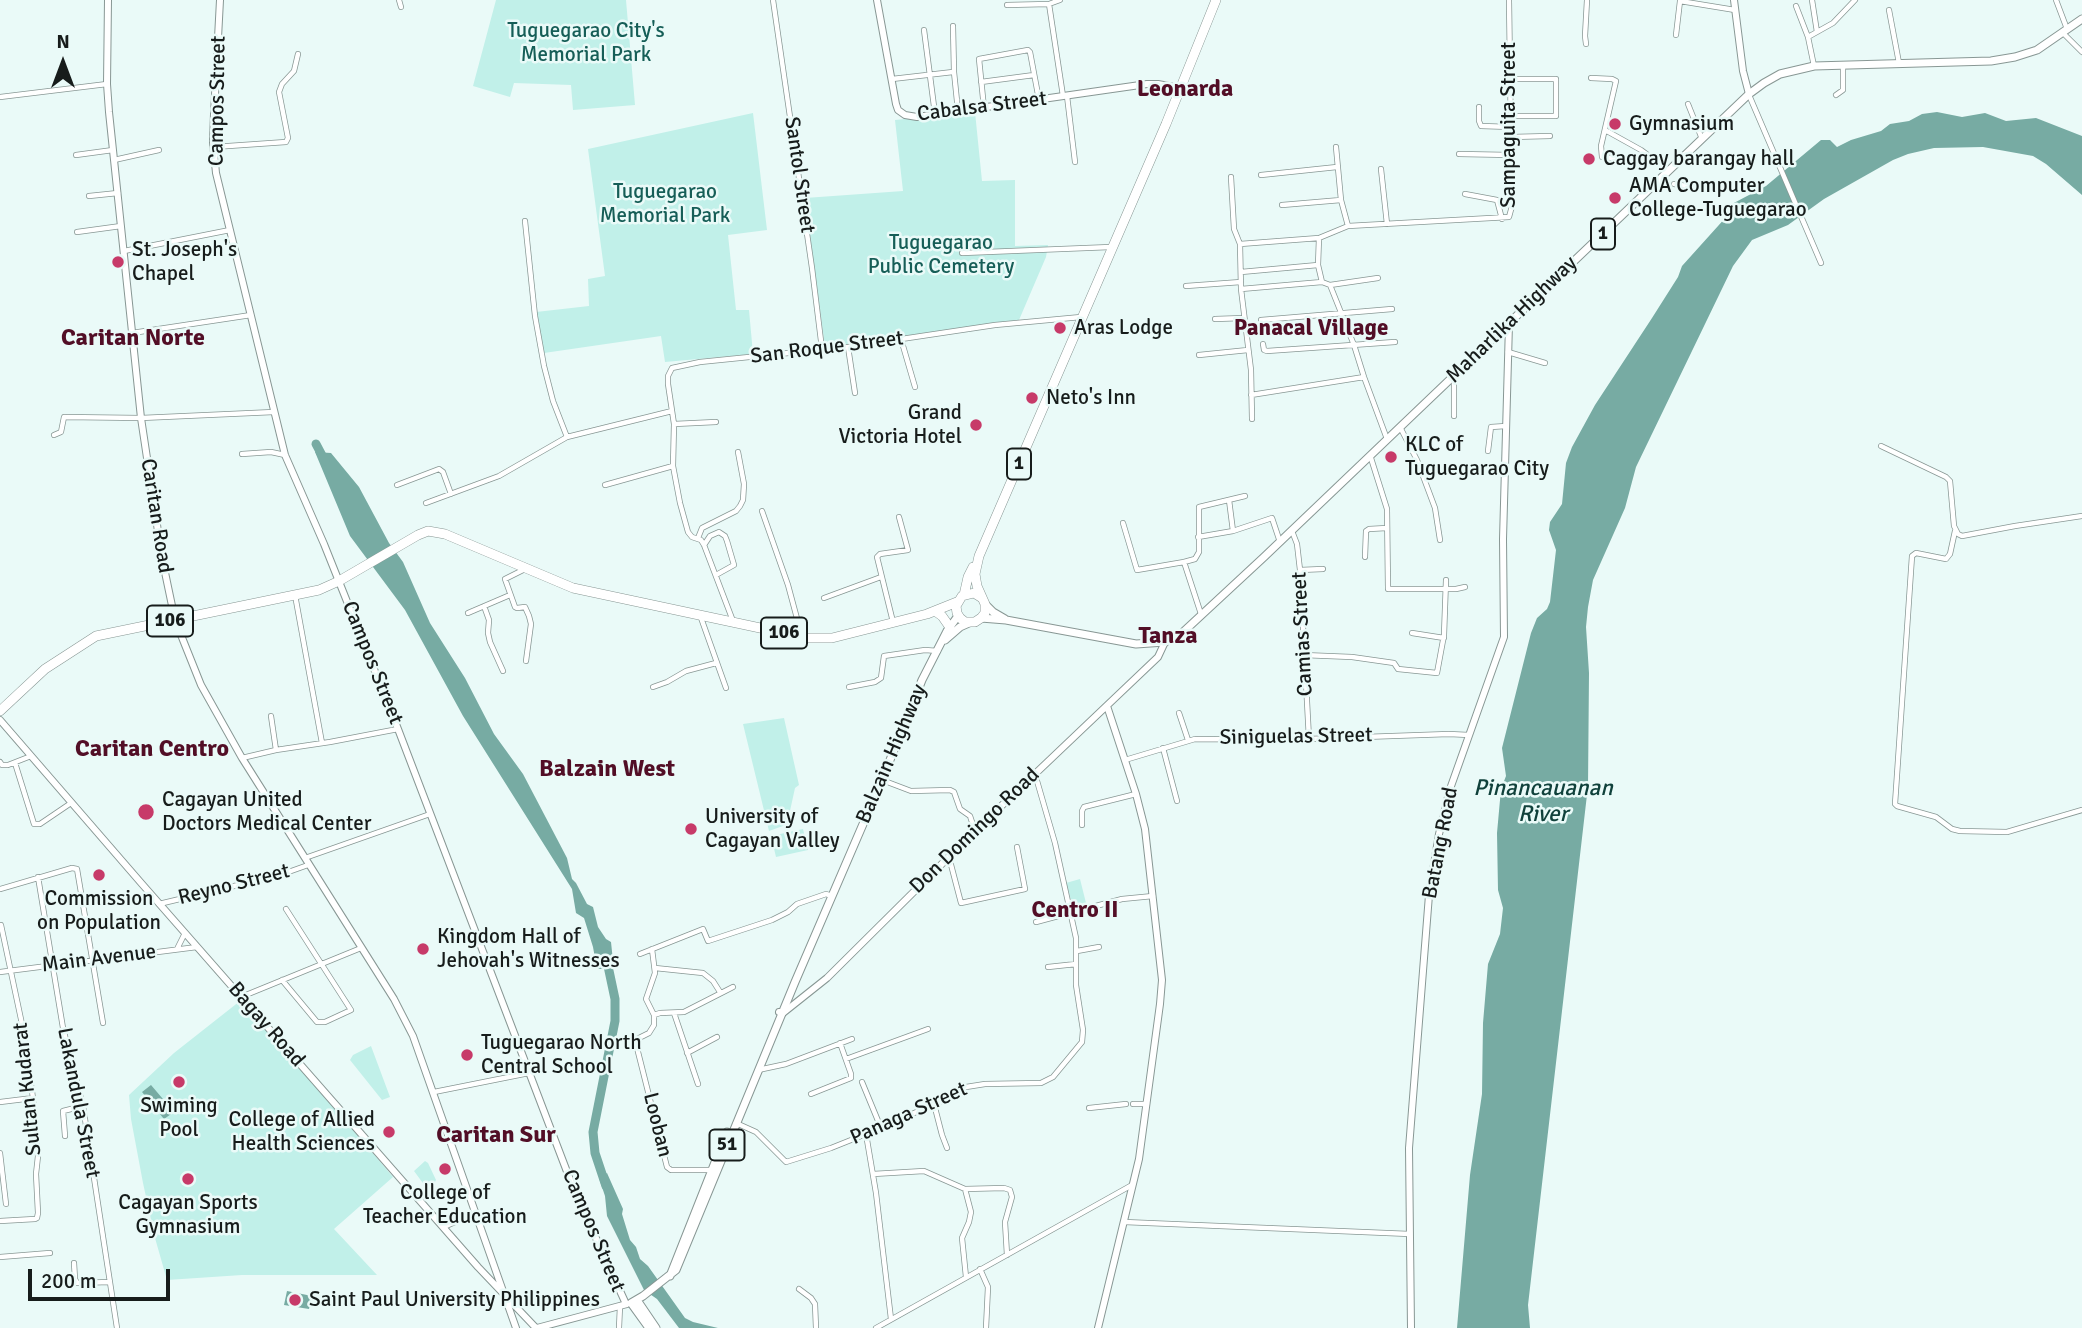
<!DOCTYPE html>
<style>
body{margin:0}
#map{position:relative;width:2082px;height:1328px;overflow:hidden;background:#eafaf8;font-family:Signika,sans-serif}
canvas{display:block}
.north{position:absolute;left:28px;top:28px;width:70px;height:70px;-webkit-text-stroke:5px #eafaf8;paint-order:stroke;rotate:0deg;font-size:19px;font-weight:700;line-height:28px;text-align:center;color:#171c1b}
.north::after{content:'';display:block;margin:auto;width:24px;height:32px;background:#171c1b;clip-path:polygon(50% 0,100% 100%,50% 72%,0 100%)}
.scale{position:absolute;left:28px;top:1269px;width:142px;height:32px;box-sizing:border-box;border:4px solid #171c1b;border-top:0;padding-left:9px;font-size:21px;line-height:24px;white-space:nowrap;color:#171c1b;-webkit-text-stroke:5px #eafaf8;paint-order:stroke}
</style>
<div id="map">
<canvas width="2082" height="1328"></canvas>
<div class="north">N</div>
<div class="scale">200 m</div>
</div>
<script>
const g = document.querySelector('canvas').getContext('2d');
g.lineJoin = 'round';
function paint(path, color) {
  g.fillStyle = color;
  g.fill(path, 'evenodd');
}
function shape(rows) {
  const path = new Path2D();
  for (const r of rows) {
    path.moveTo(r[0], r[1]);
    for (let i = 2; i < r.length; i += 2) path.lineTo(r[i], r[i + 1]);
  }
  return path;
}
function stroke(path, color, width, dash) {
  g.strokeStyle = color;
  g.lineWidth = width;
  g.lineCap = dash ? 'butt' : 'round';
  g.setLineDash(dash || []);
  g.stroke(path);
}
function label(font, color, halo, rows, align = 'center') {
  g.font = font + ' Signika,sans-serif';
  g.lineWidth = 5;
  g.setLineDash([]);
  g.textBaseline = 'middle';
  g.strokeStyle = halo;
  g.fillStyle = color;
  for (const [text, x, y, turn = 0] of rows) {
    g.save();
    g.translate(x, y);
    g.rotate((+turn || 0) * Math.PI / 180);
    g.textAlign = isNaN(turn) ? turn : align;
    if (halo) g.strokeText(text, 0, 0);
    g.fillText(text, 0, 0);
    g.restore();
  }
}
const green = shape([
 [496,0,626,0,635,105,573,110,571,85,514,83,510,97,473,86],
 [975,112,982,181,1015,180,1015,246,1048,245,1046,257,1019,320,825,347,805,198,903,191,895,120],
 [753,113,767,230,728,235,736,310,749,310,753,354,665,362,661,336,544,353,536,312,589,306,588,279,605,276,588,149],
 [784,718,799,785,795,788,788,820,783,826,769,831,743,724],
 [803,829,808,850,776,857,771,836],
 [1080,879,1086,903,1073,907,1066,883],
 [240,1001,307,1075,393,1177,334,1229,377,1275,242,1275,167,1280,155,1238,143,1183,131,1119,129,1095,174,1053],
 [371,1046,390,1097,382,1100,350,1060,353,1055],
 [425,1161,428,1163,436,1180,434,1184,428,1187,425,1186,414,1171]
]);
const water = shape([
 [1937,112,1962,117,1985,113,2006,121,2036,118,2082,136,2082,195,2046,164,2033,156,1983,147,1934,148,1908,154,1893,160,1824,199,1788,225,1752,240,1733,266,1636,467,1625,508,1593,580,1588,607,1586,627,1589,673,1588,786,1528,1305,1530,1328,1457,1328,1470,1175,1482,1094,1483,1023,1488,964,1500,934,1503,908,1498,890,1497,833,1501,789,1506,776,1502,748,1531,633,1537,618,1547,609,1550,602,1556,550,1549,530,1550,522,1562,504,1566,463,1572,447,1595,405,1652,318,1678,277,1682,266,1727,216,1732,204,1766,186,1821,140,1830,140,1837,147,1851,140,1881,131,1890,124,1909,121,1922,114],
 [315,452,331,453,359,487,389,543,403,562,430,623,465,678,494,734,523,774,567,858,572,879,576,883,587,904,593,907,598,927,606,939,611,942,613,961,608,966,604,969,597,969,593,947,584,918,576,913,572,889,463,716,405,610,350,536],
 [151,1085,174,1112,164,1119,142,1092],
 [607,1173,623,1209,622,1214,630,1240,636,1247,640,1259,648,1266,685,1318,693,1322,718,1328,679,1328,657,1299,644,1290,607,1216,605,1196,599,1178],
 [287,1291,312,1296,309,1309,284,1305]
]);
const river = shape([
 [316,444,325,461],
 [604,957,608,966,615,999,615,1021,593,1132,595,1153,606,1186]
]);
const street = shape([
 [399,0,401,7],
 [773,0,812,268,822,349],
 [1812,0,1817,32],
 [2056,0,2067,29],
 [1680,1,1735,10],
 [1049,4,1063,96],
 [1007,5,1049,4,1060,0],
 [1796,6,1808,37],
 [1889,10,1899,63],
 [953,26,954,72,958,111],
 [924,30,935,114],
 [2063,33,2082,52],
 [1676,35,1680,1],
 [1586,44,1585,36,1587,0],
 [1814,66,1808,37,1833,23,1855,0],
 [1591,78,1612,79,1616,81,1601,146,1602,157,1656,162],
 [892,79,953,72],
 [1510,79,1556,79,1556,116,1511,116],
 [981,82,1034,75],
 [1749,95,1821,263],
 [1836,95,1843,90,1843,65],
 [1067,96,1075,162],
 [0,97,107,84],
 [1688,104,1702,139],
 [1479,107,1479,121,1481,126,1511,127],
 [984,108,979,59,1028,50,1030,52,1039,100],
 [1605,130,1641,150,1668,170],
 [1511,137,1550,136],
 [214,147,286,142,288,138,279,92,282,84,294,71,298,54],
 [1336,147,1341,200,1348,226],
 [1459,154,1511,155],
 [76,155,113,150],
 [114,160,159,150],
 [1381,169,1387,224],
 [1261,175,1337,167],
 [1231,177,1234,229,1240,244,1241,289,1251,370,1252,419],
 [1674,184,1712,190],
 [1465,194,1497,200,1502,219],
 [89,196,118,193],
 [1282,205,1341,200],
 [525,221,535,316,544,366,553,401,567,437],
 [77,232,121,226],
 [1240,244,1319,238],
 [124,251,230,230],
 [962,253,1111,247],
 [1241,272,1318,265],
 [1330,285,1378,278],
 [1186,286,1241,282],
 [1241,289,1322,282],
 [1215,319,1244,318],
 [1261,320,1392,309],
 [132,333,251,315],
 [901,339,915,387],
 [1263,344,1264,350,1267,351,1395,342],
 [848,347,855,393],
 [1508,352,1545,363],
 [1199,355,1248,350],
 [1454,377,1454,416],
 [1251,395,1364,377],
 [674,424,716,422],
 [1400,427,1417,460,1435,508,1440,540],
 [54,435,61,432,64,417,141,418,274,412],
 [1387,439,1364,377,1354,345,1330,285,1322,282,1318,265,1319,238,1348,226,1509,217,1512,206,1509,0],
 [1881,446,1946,477,1950,481,1954,526,1958,534,1962,536,2015,526,2082,516],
 [1488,451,1491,427,1506,426],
 [242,454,271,452,285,455],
 [1370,455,1387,509,1388,589,1456,589,1465,587],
 [397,485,439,469,443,472,451,494],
 [605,485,673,466],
 [1229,500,1233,531],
 [426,503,499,476,567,437,672,411],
 [762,511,788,585,802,637],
 [1123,523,1137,570,1184,562,1195,559,1199,552,1199,507,1245,496],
 [1292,531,1297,544,1300,570,1309,739],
 [1955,531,1950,554,1946,559,1916,553,1912,556,1895,804,1897,806,1936,817,1952,829,1960,831,2007,832,2082,810],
 [1198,537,1233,531,1272,518,1280,542],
 [698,538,702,528,736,511,740,506,743,500,744,484,738,452],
 [704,545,710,536,719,532,725,536,727,541,734,565,716,575],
 [1365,557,1366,531,1369,529,1387,528],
 [1184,562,1201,614],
 [525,569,505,579,515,607,517,608,525,607,529,616,531,624,526,661],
 [1300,570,1323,569],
 [295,595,322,743],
 [824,598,881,577],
 [484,606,489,620,488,633,490,642,503,671],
 [468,613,510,595],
 [700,615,726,688],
 [733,621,704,545,701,540,692,537,688,532,680,503,673,466,674,424,668,384,668,376,672,368,700,362,848,347,995,325,1081,317],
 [893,622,877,557,880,554,908,550,899,517],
 [1412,633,1444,638],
 [1303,655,1352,657,1394,663,1398,669,1437,673,1444,635,1446,580],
 [653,687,667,682,686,671,716,663],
 [849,687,875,682,881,678,884,656,925,650,938,651],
 [1179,713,1188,740],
 [271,716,276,750],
 [1163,748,1177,801],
 [242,758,276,750,330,742,398,729],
 [1125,760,1195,739,1279,740,1449,734,1469,735],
 [0,762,2,765,8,765,31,756],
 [15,763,34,824,40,824,71,803],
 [882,780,911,791,950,790,954,792,960,809,970,816,975,831],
 [1082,825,1082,811,1084,807,1136,794],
 [949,857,961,903,1025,889,1017,847],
 [305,858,430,814],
 [38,877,63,1028,83,1106,117,1328],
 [0,889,72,868,77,869,103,1023],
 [159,904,280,875,308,865],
 [1036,922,1122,899,1153,896],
 [177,949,185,933],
 [652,949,655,973,646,999,654,1015,654,1025,649,1033,635,1040,667,1167,671,1170,711,1170],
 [1077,951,1099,947],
 [640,954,703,929,708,941,772,920,788,912,797,904,826,894,832,896],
 [1048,967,1076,964],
 [655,968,703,973,713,981,720,992],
 [0,972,197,947],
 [282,980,317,1022,325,1022,351,1010,286,909],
 [241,997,361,948],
 [674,1013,698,1084],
 [654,1015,660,1013,684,1012,733,987],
 [687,1053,717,1037],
 [846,1059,928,1029],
 [758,1070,786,1064,852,1039],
 [862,1082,881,1128],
 [434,1092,529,1073],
 [811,1094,851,1078,851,1074,840,1043],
 [0,1102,33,1098],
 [934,1104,942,1135,947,1148],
 [1133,1104,1147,1104],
 [1089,1108,1126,1104],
 [736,1123,756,1132,786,1162,831,1148,866,1134,944,1100,966,1087,985,1084,1041,1083,1053,1077,1082,1042,1083,1030,1076,985,1076,938,1055,843,1035,774],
 [866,1134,876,1193,891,1319],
 [65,1136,63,1111,83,1106],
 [0,1153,6,1204],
 [873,1174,924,1171,965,1189,1004,1188,1010,1190,1012,1197,1005,1222,1007,1255],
 [965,1189,971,1212,969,1222,962,1238,966,1277],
 [0,1221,35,1219,37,1218,38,1213,36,1174,38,1156,33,1098,22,1024,1,925],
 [1124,1222,1410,1234],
 [444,1227,475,1213],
 [0,1257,50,1253],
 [74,1263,75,1279,77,1283,110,1282],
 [980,1269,988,1287,986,1328],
 [799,1289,811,1298,815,1304,816,1328],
 [619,1328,620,1306],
 [876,1328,1132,1185]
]);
const secondary = shape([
 [108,0,107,84,109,112,141,418,162,558,175,620,201,685,242,758,394,999,413,1036,516,1328],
 [220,0,214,114,213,142,216,173,285,455,324,544,398,729,574,1190,626,1304],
 [877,0,896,104,898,110,905,115,917,117,1147,84,1158,84,1179,88],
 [1734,0,1743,71,1749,94],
 [0,720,142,884,478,1267,536,1328],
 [779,1012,783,1013,827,978,975,831,1158,657,1165,642],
 [537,1328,627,1304],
 [1098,1328,1139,1159,1160,1004,1162,980,1145,829,1136,794,1107,706],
 [1411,1328,1409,1148,1429,895,1439,834,1450,789,1504,637,1503,539,1509,324]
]);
const primary = shape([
 [985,604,993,612,1005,619],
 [981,618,1006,620,1136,644,1165,642,1181,634,1264,557,1749,94,1764,83,1780,74,1814,66,1991,61,2015,57,2037,50,2082,19],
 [945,640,960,627,969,623],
 [670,1276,727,1132],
 [637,1300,656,1328],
 [649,1328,631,1303,643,1296,676,1270,795,982,882,780,922,680,947,631,958,616]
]);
const highway = shape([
 [964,595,968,577,973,567],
 [982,598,974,593,962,596,956,606,957,613,960,618,965,622,975,622,981,618,985,613,985,604,977,586,975,574,979,556,1166,124,1216,0],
 [935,611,942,616,949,626],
 [0,711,45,669,96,636,319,590,339,581,418,535,428,531,445,534,573,588,807,638,832,638,927,614,957,602]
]);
const markers = [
 [1615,124,7,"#c73a69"],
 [1589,159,7,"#c73a69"],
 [1615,198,7,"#c73a69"],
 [118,262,7,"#c73a69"],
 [1060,328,7,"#c73a69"],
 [1032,398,7,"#c73a69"],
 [976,425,7,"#c73a69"],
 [1391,457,7,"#c73a69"],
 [146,812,9,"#c73a69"],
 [691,829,7,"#c73a69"],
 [99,875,7,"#c73a69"],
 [423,949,7,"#c73a69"],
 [467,1055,7,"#c73a69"],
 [179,1082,7,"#c73a69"],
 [389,1132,7,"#c73a69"],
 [445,1169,7,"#c73a69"],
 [188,1179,7,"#c73a69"],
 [295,1300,7,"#c73a69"]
];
const shields = [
 [1603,234,24],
 [1019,464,24],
 [170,621,46],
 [784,633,46],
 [727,1145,35]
];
const shieldNames = [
 ["1",1603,234],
 ["1",1019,464],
 ["106",170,621],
 ["106",784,633],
 ["51",727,1145]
];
const parkNames = [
 ["Tuguegarao City's",586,31],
 ["Memorial Park",586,55],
 ["Tuguegarao",665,192],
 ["Memorial Park",665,216],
 ["Tuguegarao",941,243],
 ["Public Cemetery",941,267]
];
const streetNames = [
 ["Campos Street",218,101,-89],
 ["Cabalsa Street",982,107,-7],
 ["Sampaguita Street",1509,125,-90],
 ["Santol Street",799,175,82],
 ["Maharlika Highway",1512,320,-44],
 ["San Roque Street",827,348,-7],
 ["Caritan Road",156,516,81],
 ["Camias Street",1303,634,-93],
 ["Campos Street",372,663,68],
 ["Siniguelas Street",1296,737,-1],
 ["Balzain Highway",892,754,-67],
 ["Don Domingo Road",975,831,-44],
 ["Batang Road",1441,843,-79],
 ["Reyno Street",234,885,-14],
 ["Main Avenue",99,959,-7],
 ["Bagay Road",266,1025,49],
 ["Sultan Kudarat",28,1089,-96],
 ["Lakandula Street",78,1103,79],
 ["Panaga Street",909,1114,-24],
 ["Looban",657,1125,76],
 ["Campos Street",593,1231,67]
];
const poiNames = [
 ["Gymnasium",1629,124],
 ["Caggay barangay hall",1603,159],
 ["AMA Computer",1629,186],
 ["College-Tuguegarao",1629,210],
 ["St. Joseph's",132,250],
 ["Chapel",132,274],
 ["Aras Lodge",1074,328],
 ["Neto's Inn",1046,398],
 ["Grand",962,413,"right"],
 ["Victoria Hotel",962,437,"right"],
 ["KLC of",1405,445],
 ["Tuguegarao City",1405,469],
 ["Cagayan United",162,800],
 ["Doctors Medical Center",162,824],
 ["University of",705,817],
 ["Cagayan Valley",705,841],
 ["Commission",99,899,"center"],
 ["on Population",99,923,"center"],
 ["Kingdom Hall of",437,937],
 ["Jehovah's Witnesses",437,961],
 ["Tuguegarao North",481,1043],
 ["Central School",481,1067],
 ["Swiming",179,1106,"center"],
 ["Pool",179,1130,"center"],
 ["College of Allied",375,1120,"right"],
 ["Health Sciences",375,1144,"right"],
 ["College of",445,1193,"center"],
 ["Teacher Education",445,1217,"center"],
 ["Cagayan Sports",188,1203,"center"],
 ["Gymnasium",188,1227,"center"],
 ["Saint Paul University Philippines",309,1300]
];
const neighbourhoodNames = [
 ["Panacal Village",1311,329],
 ["Centro II",1075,911]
];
const waterNames = [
 ["Pinancauanan",1543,789],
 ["River",1543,815]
];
const quarterNames = [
 ["Leonarda",1185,90],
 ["Caritan Norte",133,339],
 ["Tanza",1168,637],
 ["Caritan Centro",152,750],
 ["Balzain West",607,770],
 ["Caritan Sur",496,1136]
];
paint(green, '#c1f0e9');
paint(water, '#77aba3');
stroke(river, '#77aba3', 9);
stroke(street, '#889794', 6);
stroke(secondary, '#889794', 8);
stroke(primary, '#889794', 9);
stroke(highway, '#889794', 10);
stroke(street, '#fff', 4.5);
stroke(secondary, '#fff', 6);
stroke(primary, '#fff', 7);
stroke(highway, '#fff', 9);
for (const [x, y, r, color] of markers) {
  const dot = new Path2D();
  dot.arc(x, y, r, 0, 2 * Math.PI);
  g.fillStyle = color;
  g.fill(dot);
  stroke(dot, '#eafaf8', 2.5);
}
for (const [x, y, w] of shields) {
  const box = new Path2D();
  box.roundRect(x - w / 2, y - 15.5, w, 31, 5);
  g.fillStyle = '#eafaf8';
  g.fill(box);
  stroke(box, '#171c1b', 2);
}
label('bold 19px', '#171c1b', null, shieldNames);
label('21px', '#165e57', '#eafaf8', parkNames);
label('21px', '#171c1b', '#eafaf8', streetNames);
label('21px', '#171c1b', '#eafaf8', poiNames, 'left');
label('bold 23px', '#520e26', '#eafaf8', neighbourhoodNames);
label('italic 23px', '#10413b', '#eafaf8', waterNames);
label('bold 24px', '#520e26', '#eafaf8', quarterNames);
</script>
